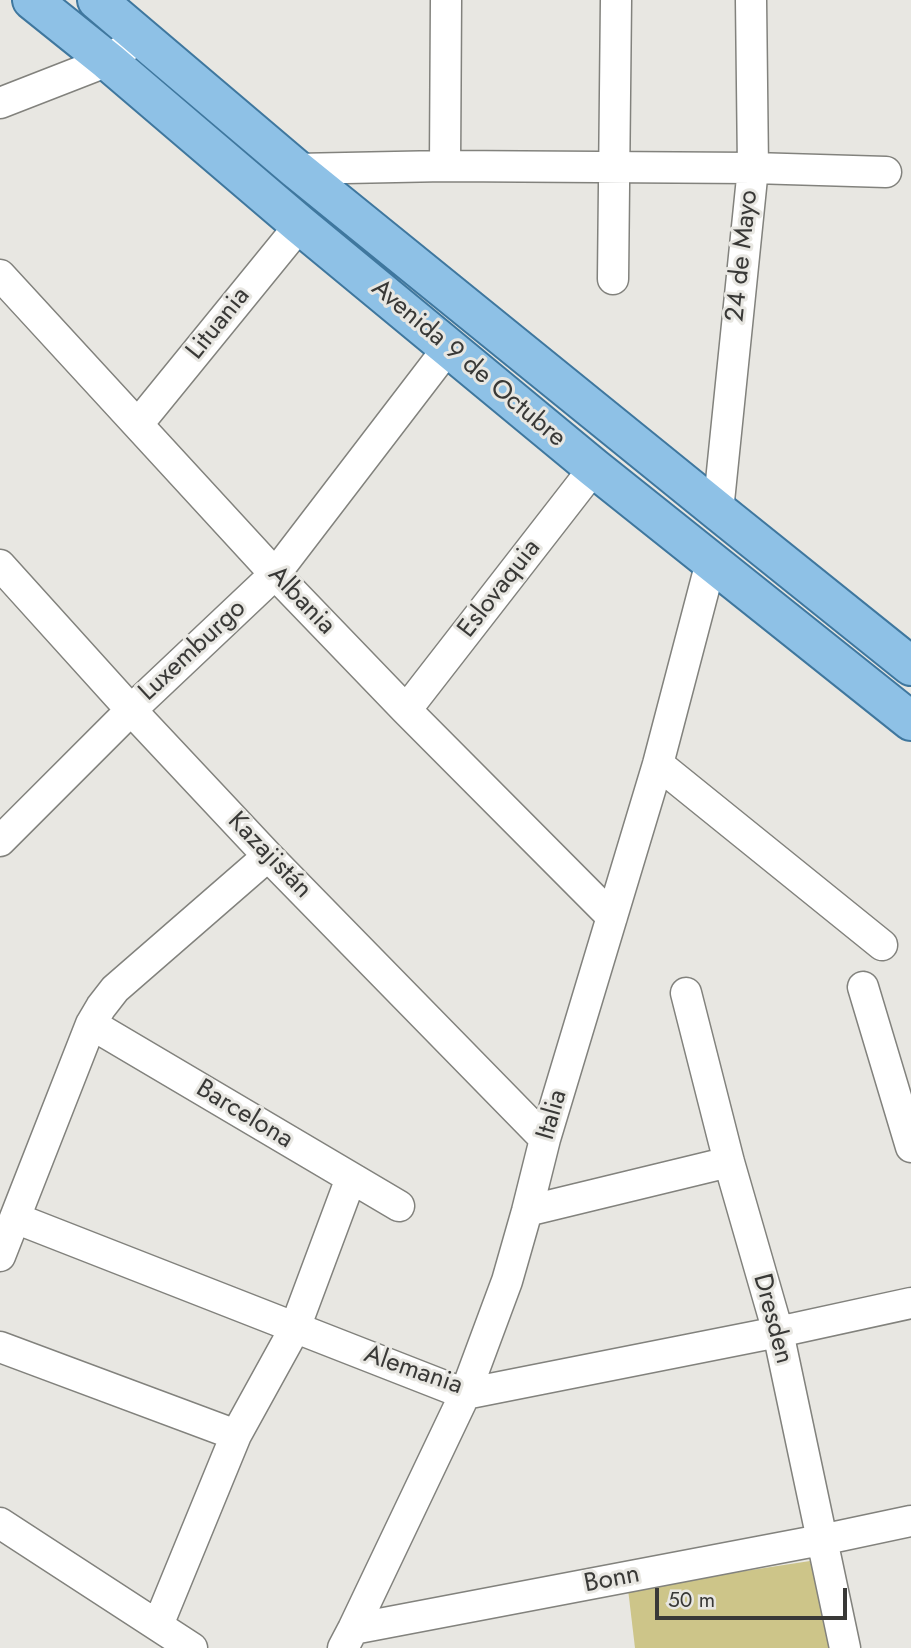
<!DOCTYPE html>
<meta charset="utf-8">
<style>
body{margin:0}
#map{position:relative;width:911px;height:1648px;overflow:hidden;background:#e8e7e2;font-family:Jost,sans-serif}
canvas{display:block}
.scale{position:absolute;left:655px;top:1588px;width:192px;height:32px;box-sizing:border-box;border:4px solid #393937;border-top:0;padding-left:9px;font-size:21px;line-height:24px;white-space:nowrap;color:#393937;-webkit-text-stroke:5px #e8e7e2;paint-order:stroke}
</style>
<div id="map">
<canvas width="911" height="1648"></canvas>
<div class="scale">50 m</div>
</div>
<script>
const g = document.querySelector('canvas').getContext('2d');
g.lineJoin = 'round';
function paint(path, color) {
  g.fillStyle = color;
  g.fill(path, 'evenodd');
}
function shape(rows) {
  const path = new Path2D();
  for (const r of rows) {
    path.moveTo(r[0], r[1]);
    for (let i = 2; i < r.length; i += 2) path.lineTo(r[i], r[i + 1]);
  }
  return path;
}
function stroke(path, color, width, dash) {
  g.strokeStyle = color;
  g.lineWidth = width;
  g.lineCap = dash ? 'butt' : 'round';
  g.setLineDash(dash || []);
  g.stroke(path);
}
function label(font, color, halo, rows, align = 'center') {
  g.font = font + ' Jost,sans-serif';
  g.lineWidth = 6;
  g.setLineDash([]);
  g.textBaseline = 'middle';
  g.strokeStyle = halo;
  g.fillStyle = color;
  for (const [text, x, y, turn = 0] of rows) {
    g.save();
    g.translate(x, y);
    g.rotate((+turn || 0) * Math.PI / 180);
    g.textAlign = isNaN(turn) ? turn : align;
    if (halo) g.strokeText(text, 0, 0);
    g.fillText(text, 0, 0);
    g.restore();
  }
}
const green = shape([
 [810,1561,838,1648,635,1648,628,1589]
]);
const street = shape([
 [0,103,108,61,139,37],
 [445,166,446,0],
 [296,169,445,166,753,168,886,172],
 [0,275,275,574,406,710,612,917],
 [613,279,616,0],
 [138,424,300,225],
 [718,511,753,168,751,0],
 [0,565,131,710,268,856,545,1139],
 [406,710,594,468],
 [658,764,882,945],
 [0,841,131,710,275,574,448,348],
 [863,987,911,1147],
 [686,993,729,1162,778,1332,845,1648],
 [91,1024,399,1206],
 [527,1211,729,1162],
 [15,1218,465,1394,778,1332,911,1303],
 [0,1256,91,1024,101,1007,115,989,268,856],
 [0,1347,236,1435],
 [0,1523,192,1648],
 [158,1625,236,1435,295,1328,351,1178],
 [353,1629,821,1540,911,1521],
 [343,1648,353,1629,465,1394,507,1281,527,1211,545,1139,658,764,711,562]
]);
const primary = shape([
 [32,0,108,61,300,225,594,468,911,721],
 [97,0,296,169,718,511,911,666]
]);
const streetNames = [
 ["24 de Mayo",743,256,-84],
 ["Lituania",219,324,-51],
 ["Avenida 9 de Octubre",468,364,40],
 ["Eslovaquia",500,589,-52],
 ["Albania",301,601,46],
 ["Luxemburgo",193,651,-43],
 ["Kazajistán",269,856,46],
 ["Barcelona",244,1115,31],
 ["Italia",553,1115,-74],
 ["Dresden",772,1319,75],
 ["Alemania",413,1371,19],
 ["Bonn",612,1580,-11]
];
paint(green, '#cdc589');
stroke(street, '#82827d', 33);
stroke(primary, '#3f779e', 42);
stroke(street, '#fff', 30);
stroke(primary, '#8ec1e6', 38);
label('26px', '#393937', '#e8e7e2', streetNames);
</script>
